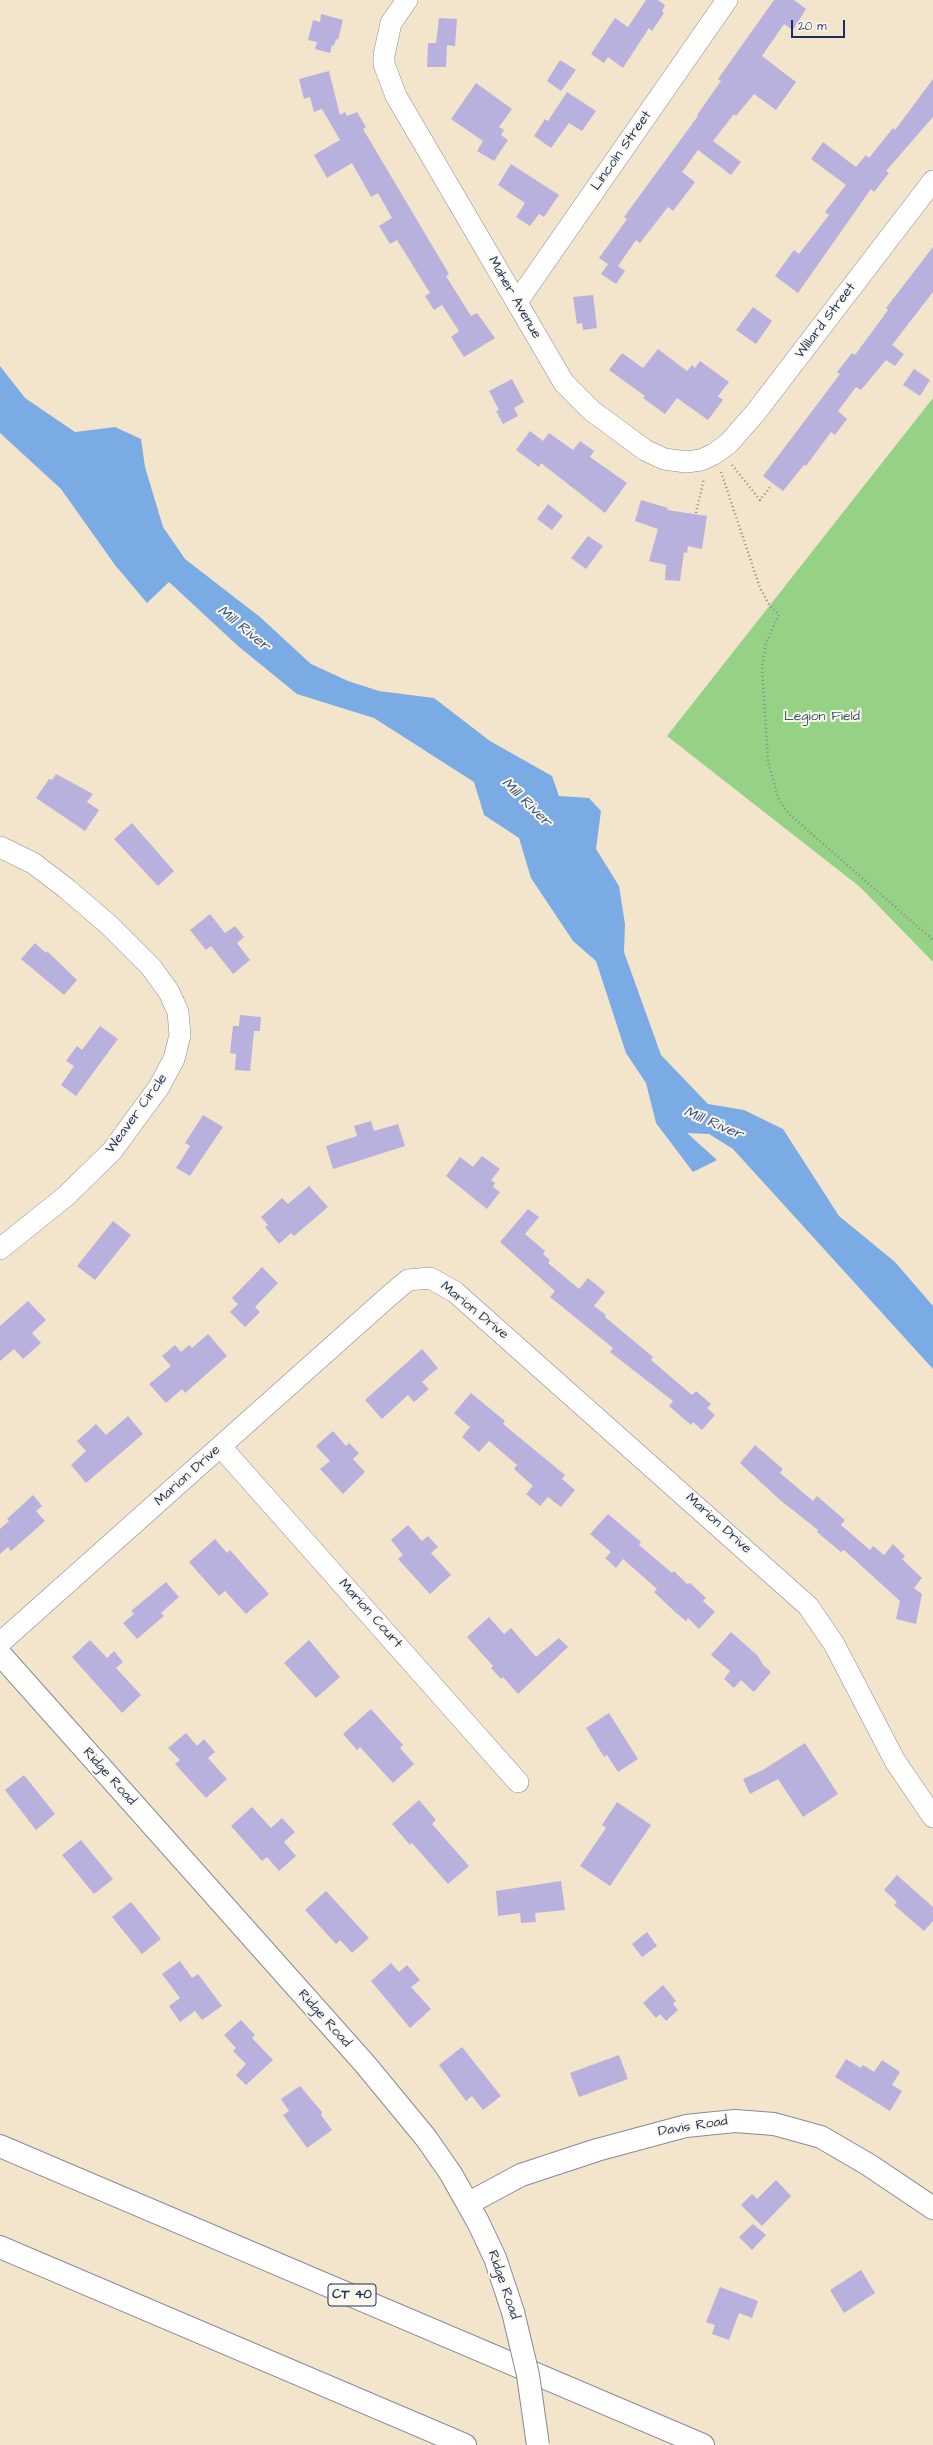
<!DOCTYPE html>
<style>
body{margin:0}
#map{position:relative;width:933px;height:2445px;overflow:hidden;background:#f3e5cc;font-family:"Architects Daughter",sans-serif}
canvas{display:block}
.scale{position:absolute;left:791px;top:20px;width:54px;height:18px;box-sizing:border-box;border:2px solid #1b2f5e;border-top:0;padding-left:5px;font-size:12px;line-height:14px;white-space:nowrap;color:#1b2f5e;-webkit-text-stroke:3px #fbf7ec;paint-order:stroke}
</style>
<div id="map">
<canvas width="933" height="2445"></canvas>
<div class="scale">20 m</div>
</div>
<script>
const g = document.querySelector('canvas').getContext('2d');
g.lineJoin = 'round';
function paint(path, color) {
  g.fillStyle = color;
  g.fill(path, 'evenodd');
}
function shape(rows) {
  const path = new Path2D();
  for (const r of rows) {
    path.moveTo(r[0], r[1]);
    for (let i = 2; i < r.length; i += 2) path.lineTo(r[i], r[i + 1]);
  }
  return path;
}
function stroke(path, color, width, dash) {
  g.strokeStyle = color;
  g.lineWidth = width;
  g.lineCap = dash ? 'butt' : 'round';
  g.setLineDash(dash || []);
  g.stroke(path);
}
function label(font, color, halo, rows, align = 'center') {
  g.font = font + ' "Architects Daughter",sans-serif';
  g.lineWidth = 4;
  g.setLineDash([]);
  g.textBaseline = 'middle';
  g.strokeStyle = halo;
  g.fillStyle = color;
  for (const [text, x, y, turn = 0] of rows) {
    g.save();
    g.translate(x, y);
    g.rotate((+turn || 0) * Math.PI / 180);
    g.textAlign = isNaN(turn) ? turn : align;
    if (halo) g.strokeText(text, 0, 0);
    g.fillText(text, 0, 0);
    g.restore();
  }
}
const green = shape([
 [933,398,933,962,860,887,667,736]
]);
const water = shape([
 [0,366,25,398,75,432,115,427,141,439,145,467,163,527,185,559,260,617,311,664,348,681,379,691,434,698,490,741,552,776,559,796,589,798,601,811,596,849,619,886,625,924,624,952,661,1055,708,1104,744,1110,783,1129,839,1216,895,1262,933,1306,933,1369,733,1149,709,1134,687,1133,717,1160,693,1172,656,1123,646,1083,626,1053,596,961,573,941,531,878,519,838,484,815,474,782,374,718,297,694,238,646,169,582,147,603,115,565,61,489,0,433]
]);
const building = shape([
 [646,0,658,0,665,5,662,11,664,13,652,31,649,28,623,68,608,57,604,63,591,54,615,18,628,27],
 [774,0,794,0,806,9,793,30,784,24,762,56,796,82,776,110,754,94,736,116,734,114,713,141,741,162,731,175,698,150,682,172,695,182,673,211,668,207,640,243,636,240,618,266,625,271,616,284,601,274,608,264,599,258,627,219,624,217,698,116,697,115,721,81,718,79],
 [321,14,343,20,338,40,336,39,334,46,332,45,330,53,315,49,317,42,308,40,313,20,320,22],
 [439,18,457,19,455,46,447,45,446,67,427,67,428,43,436,43],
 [560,60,576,70,561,91,547,81],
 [329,71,340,115,345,112,347,116,357,112,366,127,363,129,449,274,446,276,471,316,477,313,495,338,464,357,451,337,459,331,442,305,434,310,425,296,430,293,397,240,390,244,379,226,392,218,378,193,371,197,352,163,327,178,314,155,340,140,322,109,314,112,310,97,304,99,299,79],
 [933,79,933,117,886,171,889,173,874,192,871,189,798,293,775,276,794,250,799,254,829,215,825,212,846,185,811,159,823,142,856,167,866,155,869,158,893,128,895,130],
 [476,83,512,109,499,127,504,130,501,135,508,140,494,161,477,151,483,141,451,119],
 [567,92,596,111,582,131,569,123,551,148,534,136,545,119,548,121],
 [511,164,559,195,544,217,539,214,530,226,516,217,525,203,498,185],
 [933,247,933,292,892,345,904,354,895,366,886,360,861,390,856,387,838,411,847,419,835,435,831,432,806,466,804,465,783,491,763,476,840,374,837,372,852,353,855,355,888,310,886,308],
 [593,295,597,328,583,330,582,323,577,324,573,297],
 [753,307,772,321,756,344,736,330],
 [658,349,687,371,692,365,695,368,700,361,729,382,718,396,723,400,708,420,677,398,665,414,643,398,645,396,609,370,622,353,643,368],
 [914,369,930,380,920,396,903,385],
 [512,379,524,402,514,408,518,416,503,424,496,411,499,410,489,391],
 [530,431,543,441,549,433,573,450,580,441,594,451,590,457,627,483,605,513,541,463,539,467,516,450],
 [641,500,668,508,667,510,707,516,702,549,688,546,687,553,684,552,680,581,665,580,666,565,649,561,658,529,635,521],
 [548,504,563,516,552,530,537,519],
 [588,536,603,546,586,569,571,558],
 [56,774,93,794,87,802,99,810,85,831,36,798,49,779,52,780],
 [132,823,174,871,158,886,114,839],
 [210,914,225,933,235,926,244,937,237,943,250,960,233,974,211,946,206,950,190,930],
 [35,943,46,953,47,951,77,980,64,995,21,959],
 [240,1015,261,1017,260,1031,254,1031,250,1071,235,1070,236,1054,230,1053,233,1026,239,1026],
 [100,1026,118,1039,76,1096,61,1085,74,1066,66,1061,77,1046,82,1050],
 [203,1115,223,1127,190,1176,176,1168,190,1146,185,1143],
 [371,1121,374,1131,398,1124,405,1146,333,1169,326,1146,357,1136,354,1126],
 [482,1156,500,1169,491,1180,495,1183,493,1187,500,1192,487,1209,446,1176,460,1157,473,1167],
 [309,1186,328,1207,294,1236,291,1233,279,1244,265,1227,268,1225,261,1217,282,1198,288,1204],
 [528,1209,539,1217,525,1234,545,1251,543,1254,550,1260,548,1263,579,1289,588,1278,605,1292,594,1306,606,1315,605,1317,653,1357,651,1360,692,1395,696,1391,711,1404,707,1408,715,1415,702,1430,693,1422,691,1425,669,1406,673,1401,610,1352,613,1348,550,1297,555,1291,500,1242],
 [113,1221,131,1235,95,1280,77,1266],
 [262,1267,278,1283,255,1307,260,1312,245,1327,230,1312,238,1304,232,1298],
 [28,1301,46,1320,32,1333,41,1343,23,1359,14,1349,0,1361,0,1326],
 [208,1334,227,1356,185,1393,182,1389,166,1403,149,1384,171,1366,162,1356,175,1345,181,1352,189,1345,192,1348],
 [422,1349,438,1368,422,1382,429,1389,414,1402,408,1395,382,1419,365,1400],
 [471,1393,505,1421,503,1424,565,1475,562,1479,575,1490,561,1507,548,1497,540,1506,526,1494,533,1486,514,1469,517,1465,489,1441,479,1452,462,1437,470,1427,454,1413],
 [128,1416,143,1434,86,1483,71,1465,86,1451,77,1441,96,1424,106,1435],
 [333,1431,346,1446,349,1443,359,1453,353,1459,365,1472,343,1494,320,1469,330,1461,316,1446],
 [755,1445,783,1469,780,1473,813,1501,817,1496,845,1520,841,1525,870,1550,873,1546,884,1555,893,1544,905,1556,902,1559,922,1578,914,1588,922,1594,916,1624,896,1619,900,1601,844,1550,841,1552,817,1532,818,1530,780,1500,740,1463],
 [33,1495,42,1506,36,1511,45,1521,11,1551,8,1547,0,1554,0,1529,9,1521,7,1519],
 [608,1514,641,1542,639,1545,672,1573,674,1571,687,1584,690,1583,706,1598,703,1601,715,1612,699,1629,688,1618,686,1621,675,1612,654,1592,657,1589,623,1559,616,1568,605,1558,611,1552,590,1534],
 [408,1525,422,1541,428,1536,438,1547,431,1553,451,1575,430,1594,398,1559,403,1555,391,1540],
 [215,1539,227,1553,230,1550,269,1594,246,1614,225,1591,219,1596,189,1562],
 [166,1582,179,1597,161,1613,164,1616,137,1639,123,1623,134,1614,131,1611],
 [489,1617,504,1634,511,1628,536,1657,559,1638,568,1647,518,1694,503,1677,501,1679,491,1668,493,1666,467,1637],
 [731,1632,758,1656,763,1665,771,1672,754,1692,741,1680,734,1688,724,1679,730,1671,711,1655],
 [90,1640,107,1658,114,1651,123,1662,116,1668,141,1695,122,1713,72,1657],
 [309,1640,340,1677,316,1698,284,1663],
 [371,1709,403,1745,400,1748,414,1764,393,1783,360,1747,357,1750,343,1734],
 [609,1713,638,1759,618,1772,607,1755,604,1757,586,1728],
 [186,1733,197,1746,204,1739,215,1752,208,1758,227,1779,206,1798,175,1764,180,1760,168,1748],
 [805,1743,838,1794,803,1817,778,1779,750,1794,743,1779,763,1770],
 [24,1775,55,1814,36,1830,5,1790],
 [419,1800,436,1820,432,1824,469,1866,448,1884,412,1843,410,1845,392,1824],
 [617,1802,651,1825,610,1886,580,1866,606,1828,602,1825],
 [252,1807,271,1828,282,1818,295,1832,284,1842,296,1856,279,1871,267,1857,262,1861,231,1826],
 [81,1840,113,1879,94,1894,62,1855],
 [897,1875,933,1907,933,1921,924,1931,894,1905,897,1902,884,1890],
 [561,1881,565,1910,535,1913,536,1922,521,1923,520,1913,498,1916,496,1891],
 [326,1891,369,1938,352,1953,340,1940,336,1944,305,1910],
 [131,1902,161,1939,142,1954,112,1917],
 [647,1932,657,1946,642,1957,632,1944],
 [180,1961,192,1978,198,1974,222,2006,202,2020,195,2011,180,2022,169,2006,180,1998,162,1974],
 [391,1963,399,1972,407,1965,420,1980,411,1987,431,2009,410,2028,371,1981],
 [663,1985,676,2001,673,2004,678,2010,666,2021,660,2014,656,2018,643,2003],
 [241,2020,255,2035,252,2038,273,2060,246,2085,236,2075,246,2064,233,2051,236,2048,224,2035],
 [462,2047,501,2096,483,2110,472,2096,466,2101,439,2065],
 [619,2055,628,2079,579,2097,570,2073],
 [846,2059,861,2068,863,2065,874,2072,882,2060,900,2072,892,2085,902,2091,890,2111,835,2077],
 [300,2086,322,2112,321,2115,332,2130,307,2148,283,2115,289,2111,281,2099],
 [776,2180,791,2196,762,2226,741,2205,752,2194,757,2199],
 [753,2224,766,2235,752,2250,739,2237],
 [861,2270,875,2293,844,2313,830,2290],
 [720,2287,758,2301,752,2318,739,2313,729,2340,712,2334,715,2325,706,2322]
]);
const path = shape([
 [732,465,760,500,771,486],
 [721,472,760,588,770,606,779,614,766,643,762,667,768,761,778,798,789,814,933,940],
 [696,513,704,478]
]);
const minor = shape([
 [407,0,391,23,384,55,384,64,396,96,564,383,592,411,622,433,645,450,664,459,686,462,701,460,714,454,729,443,756,412,933,181],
 [517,302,727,0],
 [0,847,33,863,67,889,109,925,151,967,169,992,178,1012,180,1035,174,1059,159,1087,112,1151,66,1196,0,1249],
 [221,1447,518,1782],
 [0,1643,389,1296,408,1280,430,1278,455,1292,808,1606,834,1644,895,1761,933,1817]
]);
const major = shape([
 [0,1654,365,2064,426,2138,451,2174,478,2222,495,2258,513,2312],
 [469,2203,521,2175,597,2150,686,2126,735,2121,774,2124,821,2137,869,2165,933,2208]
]);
const highway = shape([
 [0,2146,703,2445],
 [0,2247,465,2445]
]);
const majorBridge = shape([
 [513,2312,528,2375,538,2445]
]);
const shields = [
 [352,2295,48]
];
const shieldNames = [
 ["CT 40",352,2295]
];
const streetNames = [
 ["Lincoln Street",622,151,-55],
 ["Maher Avenue",514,298,60],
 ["Willard Street",826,321,-53],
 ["Weaver Circle",137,1114,-54],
 ["Marion Drive",474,1311,39],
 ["Marion Drive",188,1476,-42],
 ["Marion Drive",718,1524,42],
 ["Marion Court",370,1614,48],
 ["Ridge Road",109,1777,48],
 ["Ridge Road",324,2019,48],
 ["Davis Road",693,2127,-9],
 ["Ridge Road",503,2285,71]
];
const parkNames = [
 ["Legion Field",822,717]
];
const waterNames = [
 ["Mill River",243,629,39],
 ["Mill River",526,803,44],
 ["Mill River",713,1124,23]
];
paint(green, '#96d286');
paint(water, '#7aabe5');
paint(building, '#b8b1dd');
stroke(minor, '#878a95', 22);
stroke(major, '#878a95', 24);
stroke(highway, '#878a95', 24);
stroke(path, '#878a95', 2.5, [1, 3]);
stroke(minor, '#fff', 21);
stroke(major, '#fff', 22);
stroke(highway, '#fff', 22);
stroke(majorBridge, '#878a95', 24, []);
stroke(majorBridge, '#fff', 22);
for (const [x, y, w] of shields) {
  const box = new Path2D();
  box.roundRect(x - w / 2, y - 11, w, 22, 3);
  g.fillStyle = '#fbf7ec';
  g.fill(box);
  stroke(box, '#1b2f5e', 1);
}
label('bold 13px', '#1b2f5e', null, shieldNames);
label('14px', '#1b2f5e', '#fbf7ec', streetNames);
label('14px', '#3a5868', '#fbf7ec', parkNames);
label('italic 15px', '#385486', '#fbf7ec', waterNames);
</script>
